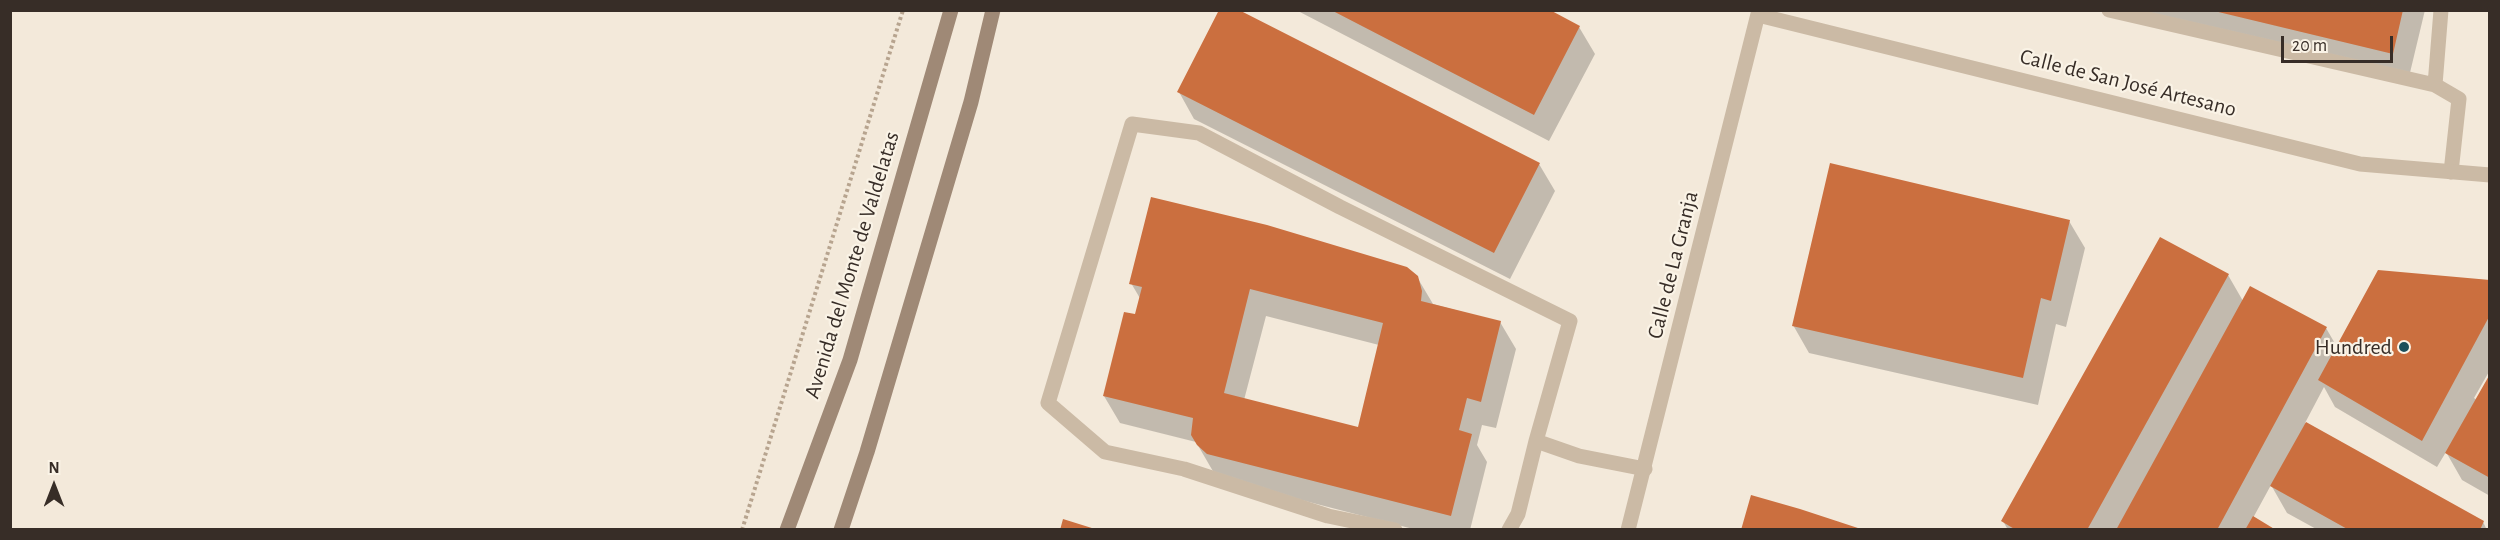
<!DOCTYPE html>
<meta charset="utf-8">
<style>
body{margin:0}
#map{position:relative;width:2500px;height:540px;overflow:hidden;background:#f3e9da;font-family:"Alegreya Sans",sans-serif}
canvas{display:block}
.frame{position:absolute;inset:0;border:12px solid #372d27;pointer-events:none}
.north{position:absolute;left:24px;top:456px;width:60px;height:60px;-webkit-text-stroke:4px #faf3e6;paint-order:stroke;rotate:0deg;font-size:16px;font-weight:700;line-height:24px;text-align:center;color:#372d27}
.north::after{content:'';display:block;margin:auto;width:21px;height:27px;background:#372d27;clip-path:polygon(50% 0,100% 100%,50% 72%,0 100%)}
.scale{position:absolute;left:2281px;top:36px;width:112px;height:27px;box-sizing:border-box;border:3px solid #372d27;border-top:0;padding-left:8px;font-size:18px;line-height:21px;white-space:nowrap;color:#372d27;-webkit-text-stroke:4px #faf3e6;paint-order:stroke}
</style>
<div id="map">
<canvas width="2500" height="540"></canvas>
<div class="frame"></div>
<div class="north">N</div>
<div class="scale">20 m</div>
</div>
<script>
const g = document.querySelector('canvas').getContext('2d');
g.lineJoin = 'round';
function paint(path, color) {
  g.fillStyle = color;
  g.fill(path, 'evenodd');
}
function shape(rows) {
  const path = new Path2D();
  for (const r of rows) {
    path.moveTo(r[0], r[1]);
    for (let i = 2; i < r.length; i += 2) path.lineTo(r[i], r[i + 1]);
  }
  return path;
}
function stroke(path, color, width, dash) {
  g.strokeStyle = color;
  g.lineWidth = width;
  g.lineCap = dash ? 'butt' : 'round';
  g.setLineDash(dash || []);
  g.stroke(path);
}
function label(font, color, halo, rows, align = 'center') {
  g.font = font + ' "Alegreya Sans",sans-serif';
  g.lineWidth = 4.5;
  g.setLineDash([]);
  g.textBaseline = 'middle';
  g.strokeStyle = halo;
  g.fillStyle = color;
  for (const [text, x, y, turn = 0] of rows) {
    g.save();
    g.translate(x, y);
    g.rotate((+turn || 0) * Math.PI / 180);
    g.textAlign = isNaN(turn) ? turn : align;
    if (halo) g.strokeText(text, 0, 0);
    g.fillText(text, 0, 0);
    g.restore();
  }
}
const shadow = shape([
 [1296,10,1547,10,1579,27,1595,54,1549,141],
 [2109,10,2425,10,2408,81],
 [1179,92,1539,164,1555,191,1510,279,1194,119],
 [2069,221,2085,248,2066,327,2056,324,2038,405,1809,353,1793,325],
 [2228,275,2243,301,2326,328,2337,347,2490,282,2490,370,2474,398,2477,400,2490,377,2490,496,2462,480,2446,452,2437,467,2335,407,2324,387,2305,423,2483,522,2487,530,2318,530,2287,513,2271,485,2253,518,2273,530,2008,530,2003,521],
 [1417,277,1433,304,1500,322,1516,349,1496,428,1482,425,1477,445,1487,462,1470,530,1417,530,1224,480,1214,473,1196,442,1120,423,1104,396,1136,316,1141,300,1131,283],
 [1266,316,1379,345,1359,429,1244,400]
]);
const building = shape([
 [1219,10,1239,10,1540,163,1494,253,1177,92],
 [1331,10,1550,10,1580,26,1534,115],
 [2210,10,2403,10,2393,54],
 [1830,163,2070,220,2051,301,2041,298,2023,378,1792,326],
 [1151,197,1267,225,1407,267,1418,276,1422,291,1421,301,1501,321,1481,402,1467,398,1459,430,1472,434,1451,516,1207,454,1197,445,1191,435,1193,418,1103,396,1124,312,1135,314,1142,287,1129,284],
 [1250,289,1383,323,1358,427,1224,393],
 [2160,237,2229,274,2087,530,2016,530,2001,521],
 [2378,270,2490,280,2490,315,2422,441,2318,380],
 [2250,286,2327,327,2217,530,2116,530],
 [2490,374,2490,478,2445,453],
 [2306,422,2484,521,2480,530,2349,530,2270,486],
 [1751,495,1800,509,1864,530,1741,530],
 [2253,516,2276,530,2245,530],
 [1063,519,1095,529,1095,530,1060,530]
]);
const path = shape([
 [742,530,903,10]
]);
const lane = shape([
 [2109,10,2435,85,2441,10],
 [2435,85,2459,99,2451,172],
 [1536,441,1579,456,1645,469],
 [1395,530,1328,516,1184,469,1105,452,1048,403,1132,124,1199,133,1340,207,1570,321,1536,441,1518,514,1509,530]
]);
const street = shape([
 [1758,15,2360,164,2490,175],
 [1628,530,1759,10]
]);
const secondary = shape([
 [787,530,850,360,951,10],
 [841,530,867,452,971,102,993,10]
]);
const markers = [
 [2404,347,6,"#1b4f5a"]
];
const streetNames = [
 ["Calle de San José Artesano",2128,83,14],
 ["Avenida del Monte de Valdelatas",852,265,-73],
 ["Calle de La Granja",1673,265,-76]
];
const poiNames = [
 ["Hundred",2392,347]
];
paint(shadow, '#0003');
paint(building, '#cb6f3f');
stroke(path, '#b7a48f', 4, [3, 3]);
stroke(lane, '#cbbaa5', 15);
stroke(street, '#cbbaa5', 15);
stroke(secondary, '#9f8976', 15);
for (const [x, y, r, color] of markers) {
  const dot = new Path2D();
  dot.arc(x, y, r, 0, 2 * Math.PI);
  g.fillStyle = color;
  g.fill(dot);
  stroke(dot, '#faf3e6', 2);
}
label('22px', '#372d27', '#faf3e6', streetNames);
label('22px', '#372d27', '#faf3e6', poiNames, 'right');
</script>
